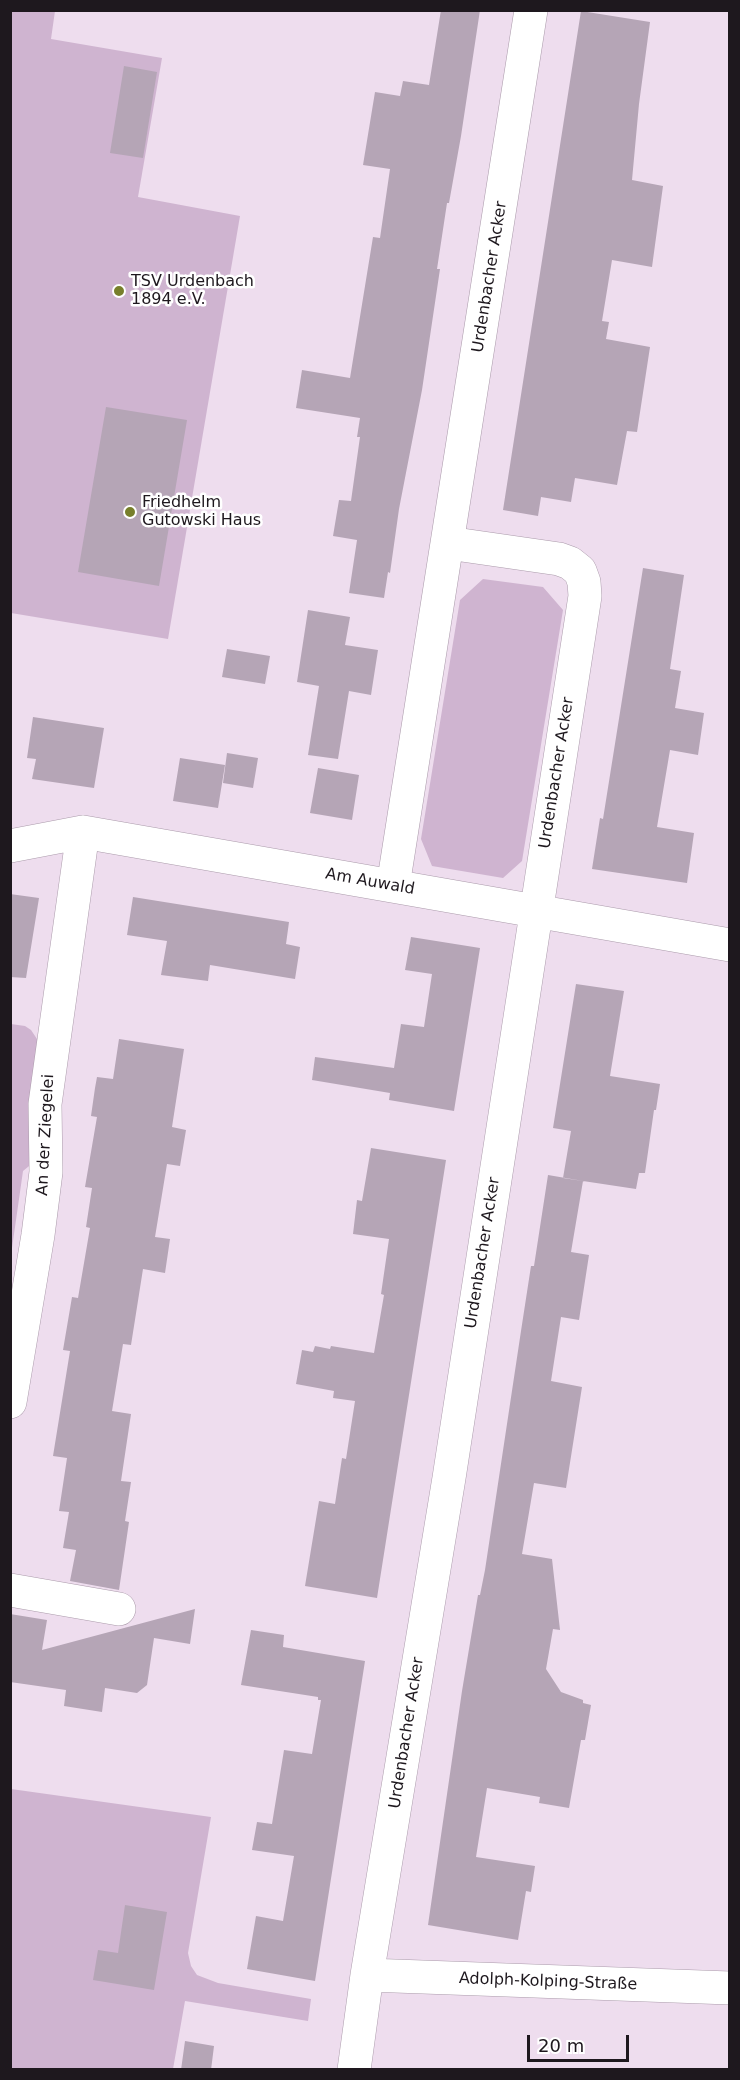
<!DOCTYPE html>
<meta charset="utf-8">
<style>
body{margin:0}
#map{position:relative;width:740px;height:2080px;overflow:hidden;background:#ede;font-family:"DejaVu Sans",sans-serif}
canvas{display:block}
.frame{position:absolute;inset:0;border:12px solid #1e181e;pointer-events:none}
.scale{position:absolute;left:527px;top:2035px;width:102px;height:27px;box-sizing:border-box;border:3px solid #1e181e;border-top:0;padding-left:8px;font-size:18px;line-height:21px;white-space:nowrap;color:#1e181e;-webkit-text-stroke:4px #fff;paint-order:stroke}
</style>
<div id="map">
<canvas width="740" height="2080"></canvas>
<div class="frame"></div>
<div class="scale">20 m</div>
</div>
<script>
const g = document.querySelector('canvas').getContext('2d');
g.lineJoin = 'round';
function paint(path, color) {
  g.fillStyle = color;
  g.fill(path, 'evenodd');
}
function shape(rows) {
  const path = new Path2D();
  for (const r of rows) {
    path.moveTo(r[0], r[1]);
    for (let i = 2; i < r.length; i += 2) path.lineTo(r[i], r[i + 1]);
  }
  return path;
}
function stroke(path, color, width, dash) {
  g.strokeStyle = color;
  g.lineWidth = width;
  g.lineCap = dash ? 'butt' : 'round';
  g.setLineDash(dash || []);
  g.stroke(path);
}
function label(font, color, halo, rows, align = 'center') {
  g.font = font + ' "DejaVu Sans",sans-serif';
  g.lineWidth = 5;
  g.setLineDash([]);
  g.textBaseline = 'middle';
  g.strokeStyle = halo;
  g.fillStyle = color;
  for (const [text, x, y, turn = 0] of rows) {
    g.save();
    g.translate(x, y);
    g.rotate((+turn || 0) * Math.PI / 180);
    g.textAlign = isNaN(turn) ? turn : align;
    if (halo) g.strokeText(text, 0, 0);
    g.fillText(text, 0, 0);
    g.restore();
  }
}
const green = shape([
 [10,11,55,11,51,39,162,58,138,197,240,216,168,639,11,613],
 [483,579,543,587,563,610,522,861,503,878,432,866,421,839,460,600],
 [11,1024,25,1026,31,1030,37,1039,38,1045,34,1162,23,1171,11,1255],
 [11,1789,211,1817,188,1953,191,1966,197,1975,218,1983,311,1999,308,2021,185,2001,173,2069,11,2070]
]);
const building = shape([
 [441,10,480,10,461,136,449,203,447,203,437,269,440,269,422,390,399,509,390,573,388,572,384,598,349,593,357,540,333,536,339,500,351,501,360,437,357,437,360,418,296,408,302,370,350,378,373,237,380,238,390,169,363,165,375,92,400,96,403,81,429,85],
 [581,11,650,22,639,104,632,180,663,186,652,267,612,260,602,321,609,322,606,339,650,347,637,432,627,431,617,485,575,478,571,502,541,497,538,516,503,510],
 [124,66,157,72,143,158,110,153],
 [106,407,187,420,159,586,78,572],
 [643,568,684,575,670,669,681,671,675,708,704,713,698,755,670,750,657,827,694,833,687,883,592,869,600,818,603,819],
 [308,610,350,617,345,645,378,650,371,695,349,691,338,759,308,755,319,686,297,682],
 [227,649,270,656,265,684,222,677],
 [33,717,104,728,94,788,32,779,36,759,27,758],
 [227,753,258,758,253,788,223,783],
 [180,758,225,765,218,808,173,801],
 [318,768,359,775,352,820,310,813],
 [10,894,39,898,26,978,10,977],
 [133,897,289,922,286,944,300,947,295,979,210,965,208,981,161,975,167,941,127,935],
 [411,937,480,948,454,1111,389,1100,390,1093,312,1080,315,1057,394,1068,401,1024,424,1027,432,974,405,970],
 [576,984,624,991,610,1076,660,1084,656,1110,654,1110,645,1173,639,1173,636,1189,563,1178,571,1131,553,1128],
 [119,1039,184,1049,172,1127,186,1130,180,1166,167,1164,155,1237,170,1239,165,1273,143,1269,131,1345,123,1344,112,1411,131,1414,121,1481,131,1482,125,1521,129,1522,119,1590,70,1581,76,1550,63,1548,69,1512,59,1511,67,1458,53,1456,70,1351,63,1350,72,1297,78,1298,90,1228,86,1227,92,1188,85,1187,97,1117,91,1116,95,1088,97,1077,113,1079],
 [371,1148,446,1160,377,1598,305,1586,319,1501,335,1504,342,1458,346,1459,355,1401,333,1398,334,1391,296,1384,302,1350,313,1352,315,1346,330,1349,331,1346,374,1353,384,1295,381,1294,389,1239,353,1234,357,1200,362,1201],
 [548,1175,583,1181,571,1252,589,1255,579,1320,561,1317,551,1381,582,1387,566,1488,534,1483,522,1554,552,1559,560,1630,553,1629,546,1669,561,1692,583,1700,583,1703,591,1705,585,1740,581,1740,569,1808,539,1803,540,1797,487,1788,476,1857,535,1866,531,1892,526,1891,518,1940,428,1925,462,1691,478,1595,480,1595,485,1570,521,1331,531,1266,534,1266],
 [195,1609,190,1644,154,1638,147,1685,137,1693,105,1688,102,1712,64,1706,66,1690,10,1682,10,1614,47,1620,42,1650],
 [251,1630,284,1635,283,1647,365,1661,315,1981,247,1969,256,1916,283,1921,294,1856,252,1850,257,1822,272,1824,284,1750,312,1754,321,1700,318,1700,318,1697,241,1685],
 [125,1905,167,1912,154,1990,93,1980,98,1950,118,1953],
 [185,2041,214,2046,211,2070,181,2070]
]);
const minor = shape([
 [10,846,83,832,730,945],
 [393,886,531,10],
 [10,1402,38,1235,46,1172,45,1104,83,832],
 [10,1590,119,1609],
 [367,1975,730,1988],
 [354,2070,367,1975,449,1478,585,596,584,582,580,571,570,563,559,559,448,543]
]);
const markers = [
 [119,291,6,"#777f2b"],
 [130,512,6,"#777f2b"]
];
const streetNames = [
 ["Urdenbacher Acker",490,277,-81],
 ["Urdenbacher Acker",557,773,-81],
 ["Am Auwald",370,882,10],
 ["An der Ziegelei",46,1135,-87],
 ["Urdenbacher Acker",483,1253,-81],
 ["Urdenbacher Acker",407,1733,-81],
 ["Adolph-Kolping-Straße",548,1982,2]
];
const poiNames = [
 ["TSV Urdenbach",131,282],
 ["1894 e.V.",131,300],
 ["Friedhelm",142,503],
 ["Gutowski Haus",142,521]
];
paint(green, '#cfb4d0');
paint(building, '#b5a5b6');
stroke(minor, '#ab9bab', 34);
stroke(minor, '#fff', 33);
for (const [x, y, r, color] of markers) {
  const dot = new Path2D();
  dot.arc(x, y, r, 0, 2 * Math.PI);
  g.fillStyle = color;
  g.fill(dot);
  stroke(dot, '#fff', 2);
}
label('16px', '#1e181e', '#fff', streetNames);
label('16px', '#1e181e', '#fff', poiNames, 'left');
</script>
